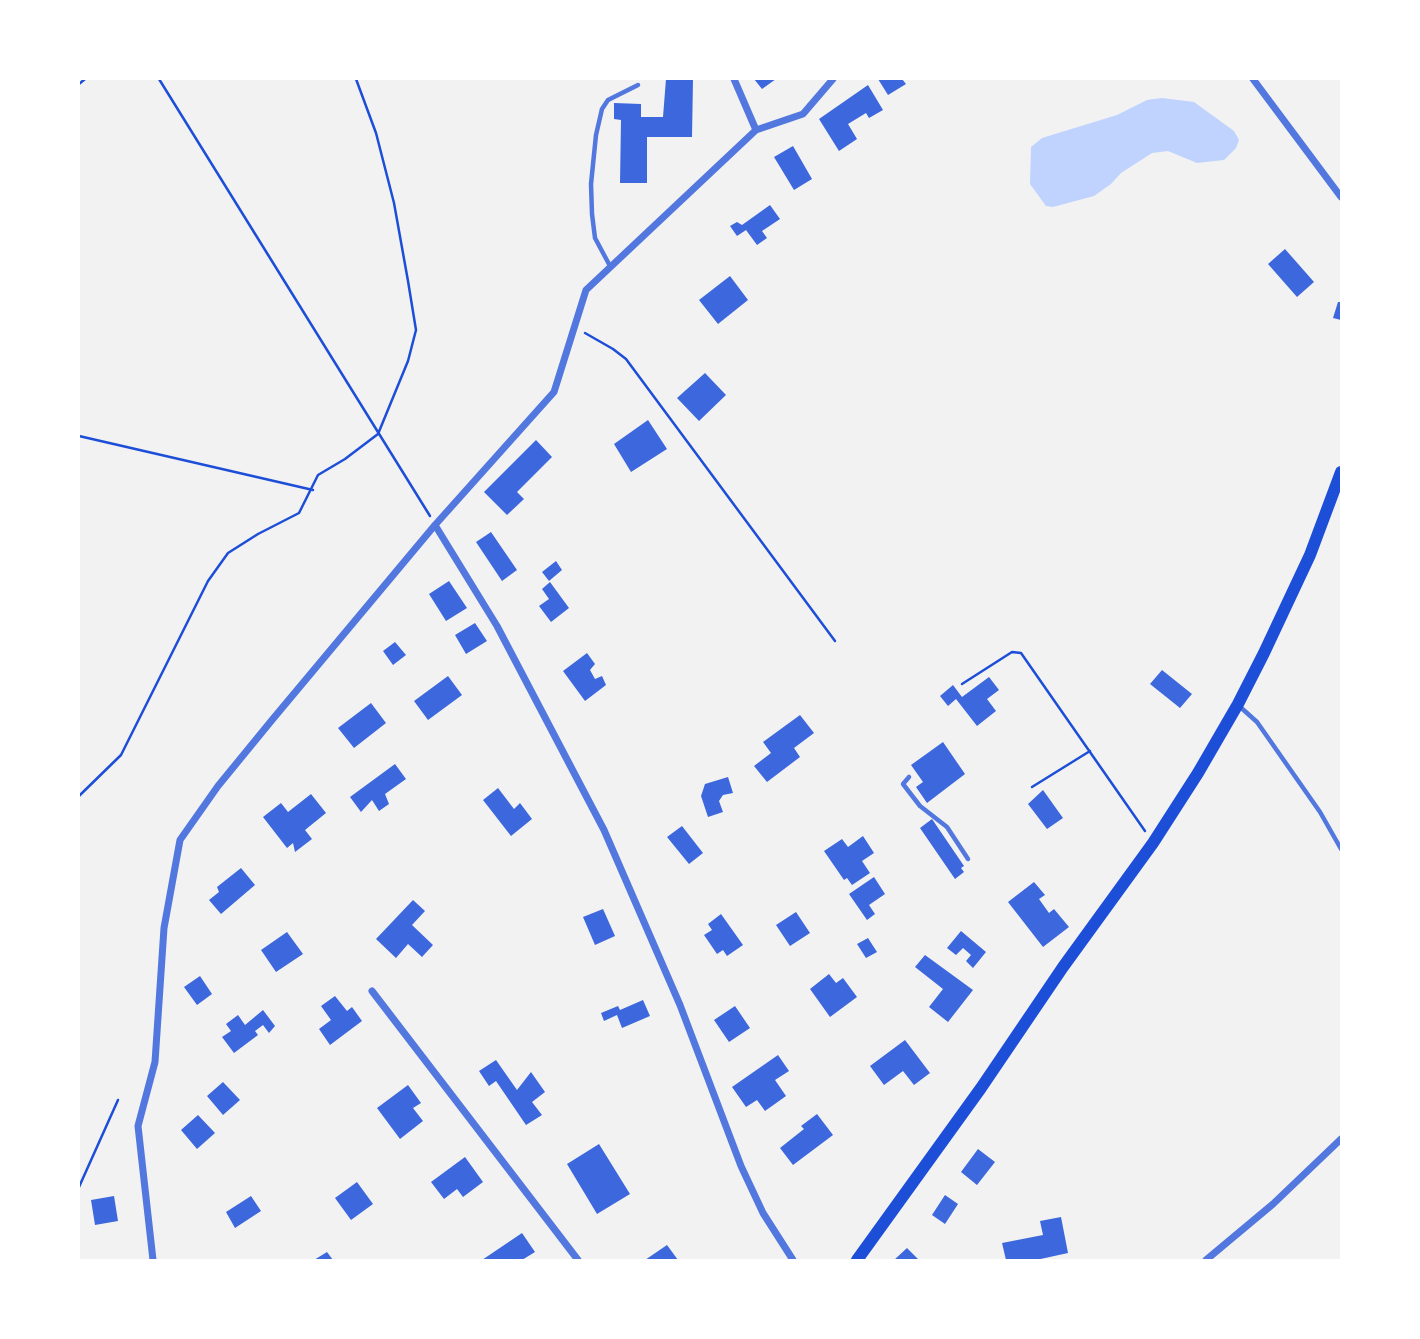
<!DOCTYPE html>
<style>
body{margin:0}
#map{position:relative;width:1420px;height:1339px;overflow:hidden;background:#f2f2f2;font-family:"PT Sans Narrow",sans-serif}
canvas{display:block}
.frame{position:absolute;inset:0;border:80px solid #fff;pointer-events:none}
</style>
<div id="map">
<canvas width="1420" height="1339"></canvas>
<div class="frame"></div>
</div>
<script>
const g = document.querySelector('canvas').getContext('2d');
g.lineJoin = 'round';
function paint(path, color) {
  g.fillStyle = color;
  g.fill(path, 'evenodd');
}
function shape(rows) {
  const path = new Path2D();
  for (const r of rows) {
    path.moveTo(r[0], r[1]);
    for (let i = 2; i < r.length; i += 2) path.lineTo(r[i], r[i + 1]);
  }
  return path;
}
function stroke(path, color, width, dash) {
  g.strokeStyle = color;
  g.lineWidth = width;
  g.lineCap = dash ? 'butt' : 'round';
  g.setLineDash(dash || []);
  g.stroke(path);
}
const water = shape([
 [1162,98,1194,102,1234,131,1239,140,1236,148,1224,160,1197,163,1168,151,1152,153,1121,173,1111,184,1094,196,1053,207,1046,206,1030,184,1031,147,1042,138,1117,115,1147,100]
]);
const building = shape([
 [666,79,693,79,692,137,647,137,647,183,620,183,621,120,614,119,614,103,641,104,641,117,663,117],
 [754,79,776,79,762,89],
 [878,79,902,79,906,84,888,95],
 [868,85,883,110,869,118,866,113,848,124,857,139,839,151,819,119],
 [793,146,812,179,794,190,774,157],
 [770,205,780,219,762,231,767,238,757,245,746,230,737,236,730,226,737,222,742,225],
 [1285,249,1314,282,1297,297,1268,264],
 [730,276,748,300,718,324,699,300],
 [1338,302,1341,302,1341,320,1333,318],
 [705,373,726,395,699,421,677,398],
 [648,420,667,449,631,472,614,444],
 [536,440,552,457,517,492,524,499,507,515,484,492],
 [491,532,517,570,502,581,476,542],
 [556,561,562,570,549,581,542,572],
 [449,581,467,608,446,621,429,594],
 [550,582,569,608,551,622,539,606,549,599,542,589],
 [475,623,487,641,466,654,455,635],
 [395,642,406,655,393,665,383,651],
 [587,653,595,664,590,670,595,679,602,676,606,685,585,701,563,671],
 [1162,670,1192,694,1180,708,1150,684],
 [448,676,462,695,428,720,414,701],
 [989,677,999,690,987,699,996,711,977,726,956,699,948,706,940,696,953,685,962,697],
 [371,703,386,723,354,748,338,728],
 [800,715,814,733,794,748,800,757,767,782,754,766,771,753,763,742],
 [943,742,965,774,927,803,916,787,923,782,911,765],
 [395,764,406,779,385,794,389,804,379,811,372,800,361,812,350,797],
 [728,777,733,793,723,795,719,801,723,812,708,817,701,796,705,784],
 [498,788,514,809,520,803,532,819,511,836,483,800],
 [1043,790,1063,818,1047,829,1028,804],
 [311,794,326,813,305,830,312,839,295,852,293,843,287,848,263,817,281,803,288,812],
 [932,819,964,866,961,868,964,872,955,879,920,828],
 [682,826,703,853,689,864,667,837],
 [863,836,874,853,862,861,870,873,852,885,847,878,844,880,824,851,842,839,848,847],
 [241,868,255,885,221,914,209,900,219,892,217,887],
 [874,877,885,894,869,905,875,914,867,920,849,894],
 [1034,882,1045,895,1039,899,1049,913,1054,909,1069,927,1043,947,1008,902],
 [413,900,425,911,412,925,433,945,422,957,408,944,396,958,376,939],
 [603,909,615,936,595,945,583,917],
 [796,912,810,933,790,946,776,925],
 [721,914,743,945,727,956,723,950,717,954,704,935,712,930,708,924],
 [961,931,986,952,973,968,966,961,971,955,963,948,956,955,947,948],
 [287,932,303,954,276,972,261,950],
 [868,938,877,952,866,958,857,944],
 [925,955,973,990,948,1022,929,1007,943,989,915,967],
 [829,974,836,983,843,978,857,997,830,1017,810,989],
 [200,976,212,994,197,1005,184,987],
 [335,996,347,1011,352,1007,362,1021,330,1045,319,1029,331,1020,321,1006],
 [643,1000,650,1016,622,1028,617,1015,604,1021,601,1013,618,1006,620,1010],
 [735,1006,750,1028,729,1042,714,1020],
 [263,1010,275,1026,269,1033,263,1025,255,1031,258,1035,234,1053,222,1037,231,1031,226,1024,238,1015,245,1025],
 [905,1040,930,1073,914,1085,903,1071,884,1085,870,1066],
 [778,1055,789,1071,775,1080,786,1096,765,1111,757,1100,746,1107,732,1087],
 [496,1060,517,1090,531,1072,545,1092,532,1102,542,1115,526,1125,496,1081,489,1086,479,1071],
 [223,1082,240,1100,223,1115,207,1096],
 [408,1085,421,1103,413,1108,423,1121,400,1139,377,1108],
 [817,1114,833,1135,793,1165,780,1148,804,1129,801,1126],
 [198,1115,215,1133,197,1149,181,1130],
 [599,1144,630,1194,597,1214,567,1164],
 [978,1149,995,1162,977,1185,961,1172],
 [465,1157,483,1182,463,1197,457,1189,444,1199,431,1182],
 [357,1182,373,1204,351,1220,335,1198],
 [945,1195,958,1204,945,1224,932,1215],
 [114,1196,118,1221,95,1225,91,1200],
 [251,1196,261,1211,235,1228,226,1212],
 [1061,1217,1068,1253,1036,1260,1006,1260,1002,1243,1043,1235,1040,1221],
 [522,1233,535,1252,522,1260,482,1260],
 [667,1245,678,1260,645,1260],
 [907,1248,919,1260,894,1260],
 [327,1252,333,1260,314,1260]
]);
const path = shape([
 [159,79,430,516],
 [79,84,85,79],
 [585,333,613,349,626,359,835,641],
 [79,436,313,490],
 [962,684,1012,652,1021,653,1145,831],
 [1032,787,1090,751],
 [79,796,121,755,208,581,228,553,258,534,299,513,318,475,345,459,378,434,408,361,416,330,408,281,394,203,376,133,356,79],
 [79,1187,118,1100]
]);
const service = shape([
 [610,266,595,238,592,214,591,184,596,135,602,109,608,100,638,85],
 [1238,705,1257,722,1320,812,1341,849],
 [909,777,903,784,920,806,947,827,968,859]
]);
const minor = shape([
 [734,79,756,130],
 [1253,79,1341,197],
 [435,525,497,626,604,830,680,1005,741,1166,763,1213,793,1260],
 [372,991,578,1260],
 [153,1260,138,1126,155,1062,164,928,180,840,218,786,272,720,435,525,554,392,586,290,756,130,803,114,833,79],
 [1206,1260,1273,1204,1341,1139]
]);
const secondary = shape([
 [857,1260,981,1088,1063,967,1153,843,1198,773,1238,704,1264,653,1310,555,1341,472]
]);
paint(water, '#bfd3fe');
paint(building, '#3d67dc');
stroke(path, '#1d4ed8', 2.5);
stroke(service, '#5277de', 4.5);
stroke(minor, '#5277de', 7);
stroke(secondary, '#1d4ed8', 12);
</script>
